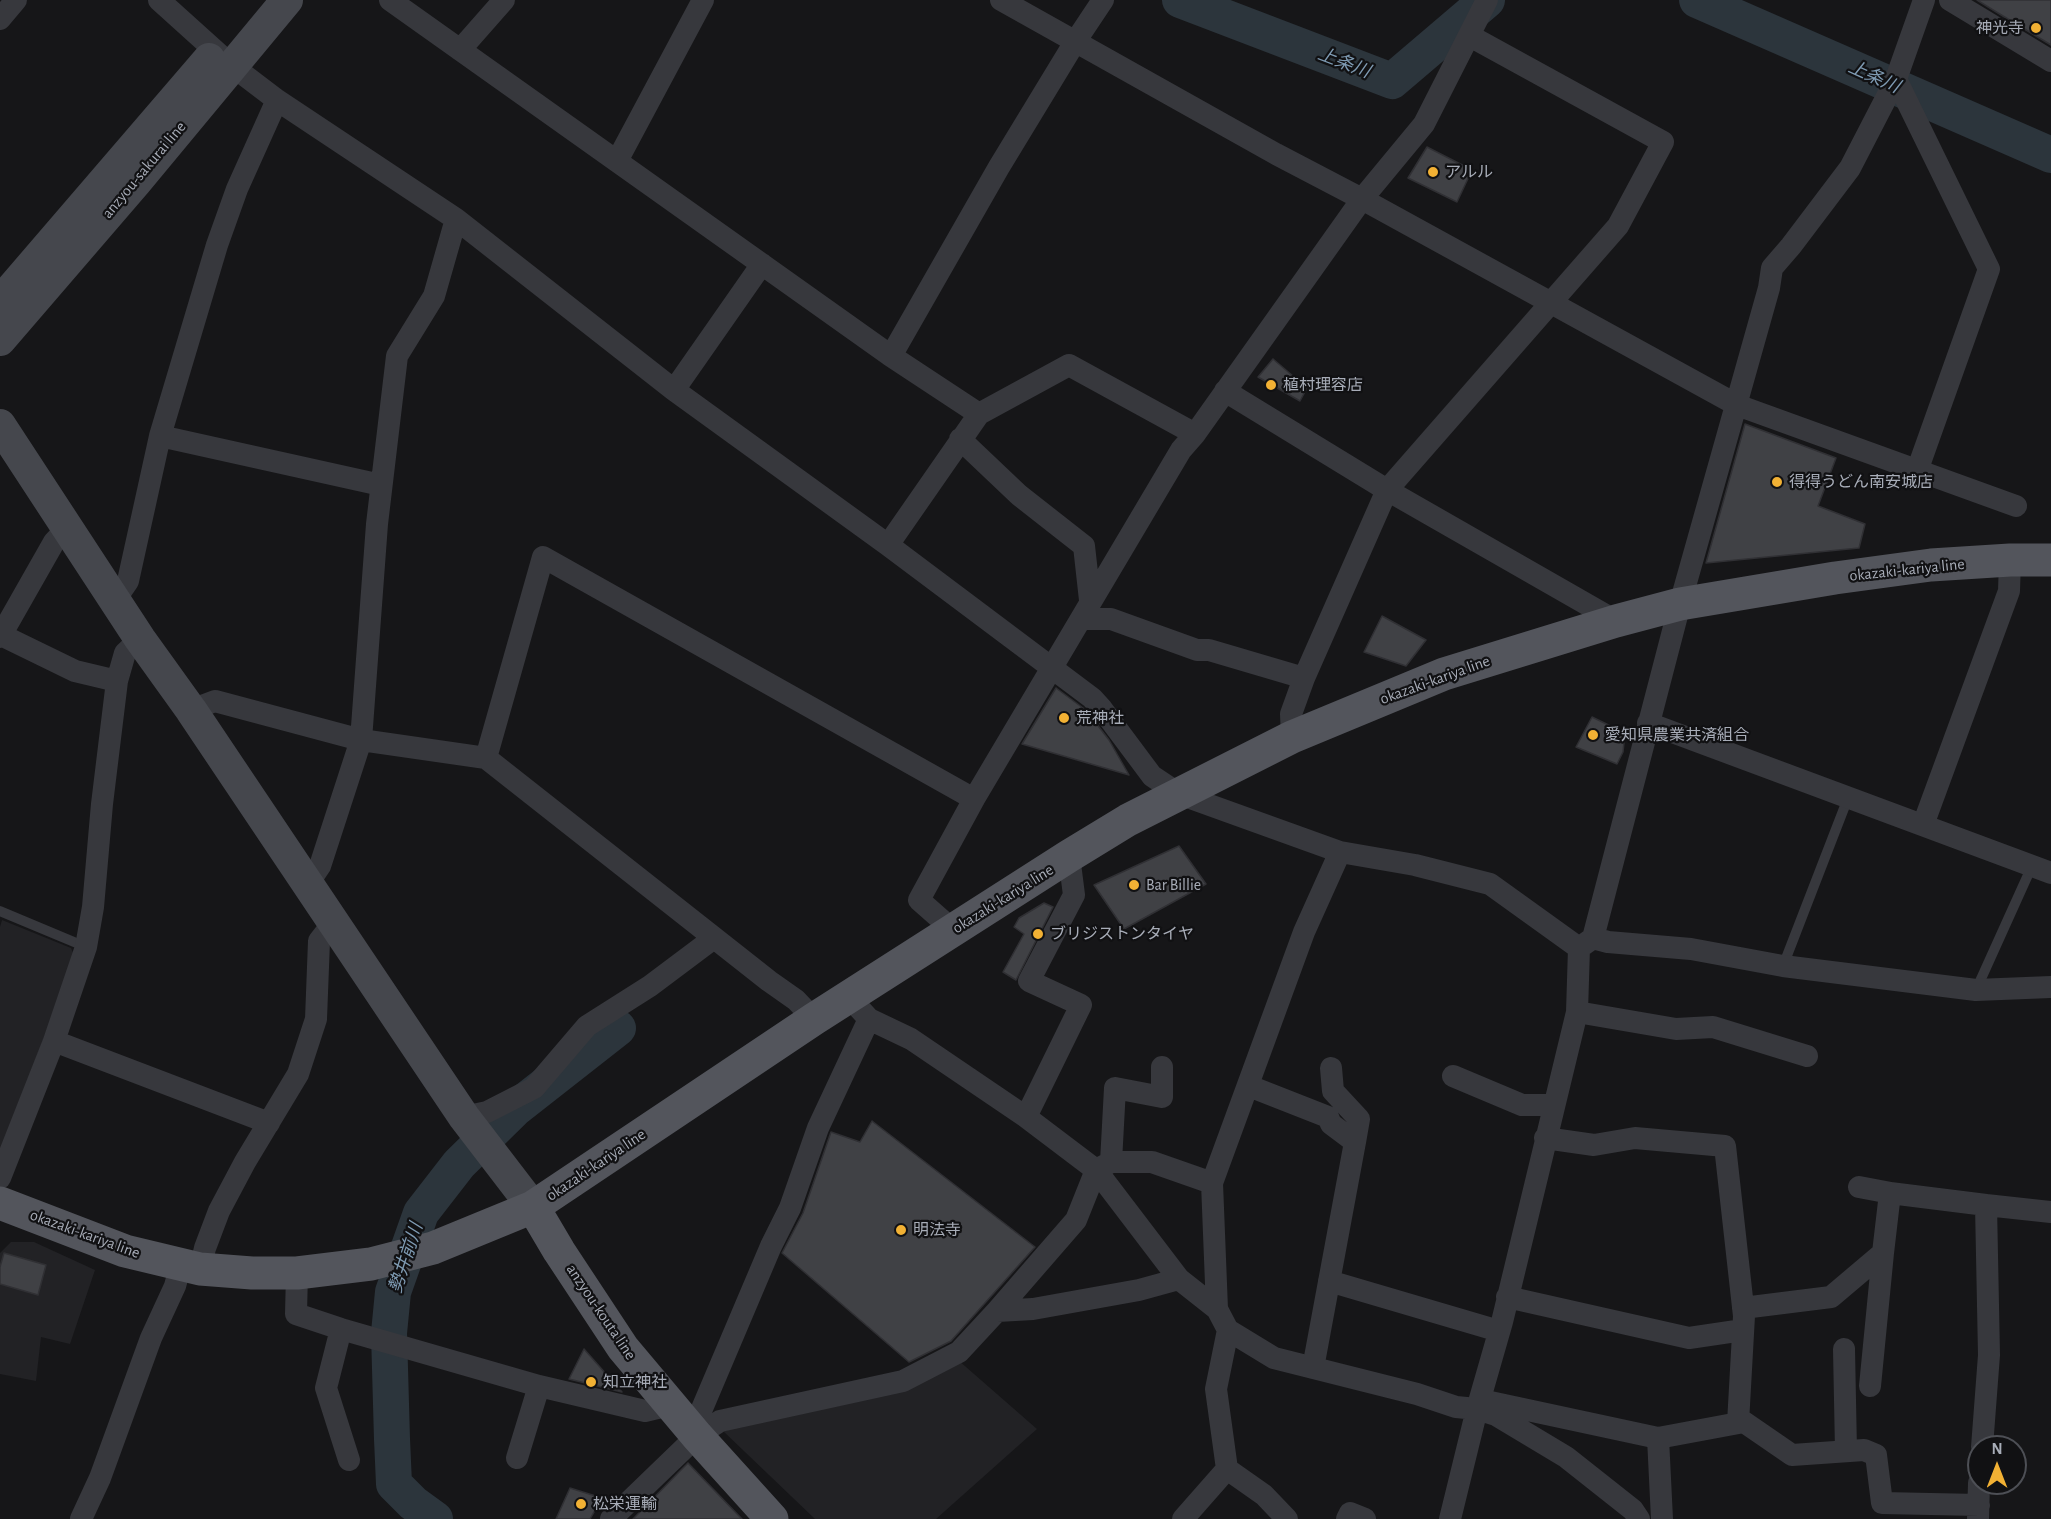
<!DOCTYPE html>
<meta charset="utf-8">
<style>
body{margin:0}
#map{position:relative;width:2051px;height:1519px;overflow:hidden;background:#161618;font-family:"Alegreya Sans",sans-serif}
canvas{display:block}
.north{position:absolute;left:1967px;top:1435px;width:60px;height:60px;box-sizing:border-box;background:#111113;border:2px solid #4d4f55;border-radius:50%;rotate:0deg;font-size:16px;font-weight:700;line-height:24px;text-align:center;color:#a8adb8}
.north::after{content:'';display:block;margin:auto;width:21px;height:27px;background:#f2b134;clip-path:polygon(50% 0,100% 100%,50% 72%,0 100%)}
</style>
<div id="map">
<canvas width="2051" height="1519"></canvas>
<div class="north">N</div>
</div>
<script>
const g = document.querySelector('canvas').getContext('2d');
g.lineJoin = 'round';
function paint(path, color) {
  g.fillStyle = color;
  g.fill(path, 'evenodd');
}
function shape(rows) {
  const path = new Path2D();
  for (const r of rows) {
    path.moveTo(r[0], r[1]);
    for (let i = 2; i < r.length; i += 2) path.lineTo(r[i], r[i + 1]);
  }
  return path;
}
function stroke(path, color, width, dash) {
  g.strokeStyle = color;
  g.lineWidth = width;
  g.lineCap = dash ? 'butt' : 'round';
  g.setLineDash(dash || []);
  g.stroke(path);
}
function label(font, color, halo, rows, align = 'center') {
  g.font = font + ' "Alegreya Sans","Noto Sans JP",sans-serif';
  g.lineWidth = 4.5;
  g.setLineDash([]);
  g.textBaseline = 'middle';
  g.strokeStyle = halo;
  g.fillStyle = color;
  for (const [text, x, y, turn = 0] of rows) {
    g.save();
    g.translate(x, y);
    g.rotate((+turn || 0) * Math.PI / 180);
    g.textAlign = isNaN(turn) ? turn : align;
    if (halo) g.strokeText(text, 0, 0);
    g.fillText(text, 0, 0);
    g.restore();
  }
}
const built = shape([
 [2,920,71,948,75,957,0,1152,0,927],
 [11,1242,34,1242,95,1270,70,1344,41,1337,36,1381,0,1374,0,1253],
 [958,1360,1037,1429,936,1519,815,1519,722,1430]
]);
const river = shape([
 [1180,0,1392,81,1487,0],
 [1697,0,2051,155],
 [435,1519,413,1503,394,1484,392,1439,389,1333,393,1292,421,1213,459,1164,516,1108,618,1028]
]);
const building = shape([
 [1977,0,2051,0,2051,45,1998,13,1977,0],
 [1427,147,1472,170,1457,202,1408,178,1427,147],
 [1273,359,1307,388,1300,401,1258,377,1273,359],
 [1745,424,1836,458,1818,506,1865,524,1859,548,1706,563,1745,424],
 [1382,616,1426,640,1406,666,1364,652,1382,616],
 [1056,688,1083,708,1092,718,1109,740,1129,775,1022,744,1056,688],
 [1592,717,1625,733,1623,752,1617,764,1576,747,1592,717],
 [1179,846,1206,884,1124,929,1094,885,1179,846],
 [1044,903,1053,907,1016,980,1003,972,1024,934,1014,927,1019,918,1044,903],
 [872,1121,1035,1247,951,1341,909,1362,782,1253,803,1213,831,1132,860,1142,872,1121],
 [4,1253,46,1265,38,1295,0,1284,0,1267,4,1253],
 [584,1349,622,1392,569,1379,584,1349],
 [688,1463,742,1519,633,1519,680,1471,688,1463],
 [570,1488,602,1498,590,1519,556,1519,570,1488]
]);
const lane = shape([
 [0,911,86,947],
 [1783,966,1848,798],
 [1976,990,2032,866]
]);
const street = shape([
 [159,0,231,65,277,100,456,219,674,390,888,545,1092,698,1102,709,1152,776,1179,794,1340,852,1415,865,1490,884,1579,948],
 [390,0,891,356,979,414,888,545],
 [1001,0,1276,154,1362,199,1737,405,2016,506],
 [1950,0,2051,61],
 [0,19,16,0],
 [460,50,504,0],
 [1896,79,1989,269,1917,471],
 [617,161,703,0],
 [891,356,999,167,1075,42,1103,0],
 [674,390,762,264],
 [1225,391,1387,490,1616,621],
 [979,414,1069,365,1195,434],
 [160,436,381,485],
 [960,439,1019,495,1084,546,1090,600],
 [115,600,128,581,160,436,217,245,237,189,277,100],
 [1081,619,1111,619,1197,650,1209,650,1304,678],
 [1,635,75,671,117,681],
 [0,637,54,542,67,528],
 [191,710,215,701,361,740,486,758,769,981,796,1000,814,1019],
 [1648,723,2051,873],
 [1292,737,1291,714,1304,678,1387,490,1618,226,1663,142,1470,36],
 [486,758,543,557,974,799],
 [1923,825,2009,591,2010,560],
 [308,884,320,866,361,740,377,524,397,356,434,296,456,219],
 [953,930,919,900,974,799,1181,450,1195,434,1362,199,1424,124,1487,0],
 [1593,938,1608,942,1691,949,1783,966,1976,990,2051,987],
 [849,997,869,1019,911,1039,1026,1117,1096,1170,1179,1279,1217,1309,1228,1330,1274,1358,1417,1394,1456,1407,1477,1409,1496,1415,1566,1457,1633,1510,1639,1519],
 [1577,1012,1676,1029,1713,1027,1807,1056],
 [54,1041,269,1123],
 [1331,1068,1333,1091,1359,1119,1355,1142],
 [1453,1076,1522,1105,1554,1105],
 [1249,1086,1328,1117,1331,1124,1355,1142,1313,1368],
 [464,1117,487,1112,534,1088,587,1026,650,986,714,938],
 [1026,1117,1081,1005,1029,981,1074,895,1069,856],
 [1545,1138,1594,1145,1635,1138,1725,1146,1744,1316,1738,1423],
 [1111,1162,1115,1088,1162,1097,1162,1067],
 [0,1178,54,1041,86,947,93,907,102,804,117,681,125,653,140,639],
 [1859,1187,1896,1194],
 [200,1269,205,1248,219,1211,245,1162,298,1074,316,1019,319,941,333,923],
 [297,1273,296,1314,341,1329,539,1386,645,1411,670,1405],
 [1329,1281,1499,1331],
 [1507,1297,1689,1338,1743,1330],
 [1743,1308,1831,1297,1883,1253,1890,1193,1986,1205],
 [1217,1309,1212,1183,1304,932,1340,852],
 [997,1311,1076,1220,1096,1170,1111,1162,1152,1162,1212,1183],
 [341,1329,326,1388,349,1460],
 [1228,1330,1216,1389,1227,1469,1264,1495,1287,1519],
 [1844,1349,1846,1451],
 [1870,1386,1883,1253],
 [1481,1400,1658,1438,1662,1519],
 [697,1436,701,1411,771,1246,790,1208,818,1128,869,1019],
 [1658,1438,1744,1422,1792,1455,1864,1450,1876,1455,1882,1503,1979,1505],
 [1982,1447,1989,1355,1986,1205,2051,1212],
 [517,1458,539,1386],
 [81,1519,100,1478,151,1338,175,1286,181,1264],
 [611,1519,697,1436,720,1421,903,1381,959,1352,997,1311,1033,1309,1139,1290,1179,1279],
 [1183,1519,1227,1469],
 [1347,1519,1350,1513,1365,1519],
 [1450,1519,1477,1409,1502,1322,1577,1012,1579,948,1593,938,1680,604,1769,288,1772,268,1791,246,1850,168,1896,79,1924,0],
 [1978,1519,1979,1483]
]);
const secondary = shape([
 [0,302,209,59],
 [0,340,136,182,287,0],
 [0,425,140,639,191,710,464,1117,533,1207]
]);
const primary = shape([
 [0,1203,125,1251,200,1269,252,1273,297,1273,371,1264,433,1248,533,1207,814,1019,1069,856,1128,820,1292,737,1444,674,1616,621,1680,604,1835,578,1931,565,2010,560,2051,560],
 [533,1207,559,1251,623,1348,697,1436,772,1519]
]);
const markers = [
 [2036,28,6,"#f2b134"],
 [1433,172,6,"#f2b134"],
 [1271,385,6,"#f2b134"],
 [1777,482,6,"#f2b134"],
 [1064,718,6,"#f2b134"],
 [1593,735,6,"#f2b134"],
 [1134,885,6,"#f2b134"],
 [1038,934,6,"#f2b134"],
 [901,1230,6,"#f2b134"],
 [591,1382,6,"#f2b134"],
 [581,1504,6,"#f2b134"]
];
const poiNames = [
 ["神光寺",2024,28,"right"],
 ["アルル",1445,172],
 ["植村理容店",1283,385],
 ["得得うどん南安城店",1789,482],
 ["荒神社",1076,718],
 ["愛知県農業共済組合",1605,735],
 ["Bar Billie",1146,885],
 ["ブリジストンタイヤ",1050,934],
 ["明法寺",913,1230],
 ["知立神社",603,1382],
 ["松栄運輸",593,1504]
];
const streetNames = [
 ["anzyou-sakurai line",144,170,-50],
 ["okazaki-kariya line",1907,570,-6],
 ["okazaki-kariya line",1435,680,-20],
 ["okazaki-kariya line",1003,899,-32],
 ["okazaki-kariya line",596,1165,-34],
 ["okazaki-kariya line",85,1234,20],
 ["anzyou-kouta line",601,1312,56]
];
const waterNames = [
 ["上条川",1344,63,21],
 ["上条川",1874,77,24],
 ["勢井前川",406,1258,-72]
];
paint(built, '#222225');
stroke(river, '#2c353c', 36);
paint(building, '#404145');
stroke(building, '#303034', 1.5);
stroke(lane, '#37383d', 10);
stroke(street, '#37383d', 22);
stroke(secondary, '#45474d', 32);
stroke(primary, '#53555c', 33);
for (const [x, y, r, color] of markers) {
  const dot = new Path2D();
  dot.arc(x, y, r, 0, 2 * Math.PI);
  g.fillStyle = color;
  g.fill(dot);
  stroke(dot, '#111113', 2);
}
label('16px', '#a8adb8', '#111113', poiNames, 'left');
label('16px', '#a8adb8', '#111113', streetNames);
label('italic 18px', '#7f9bb3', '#111113', waterNames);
</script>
